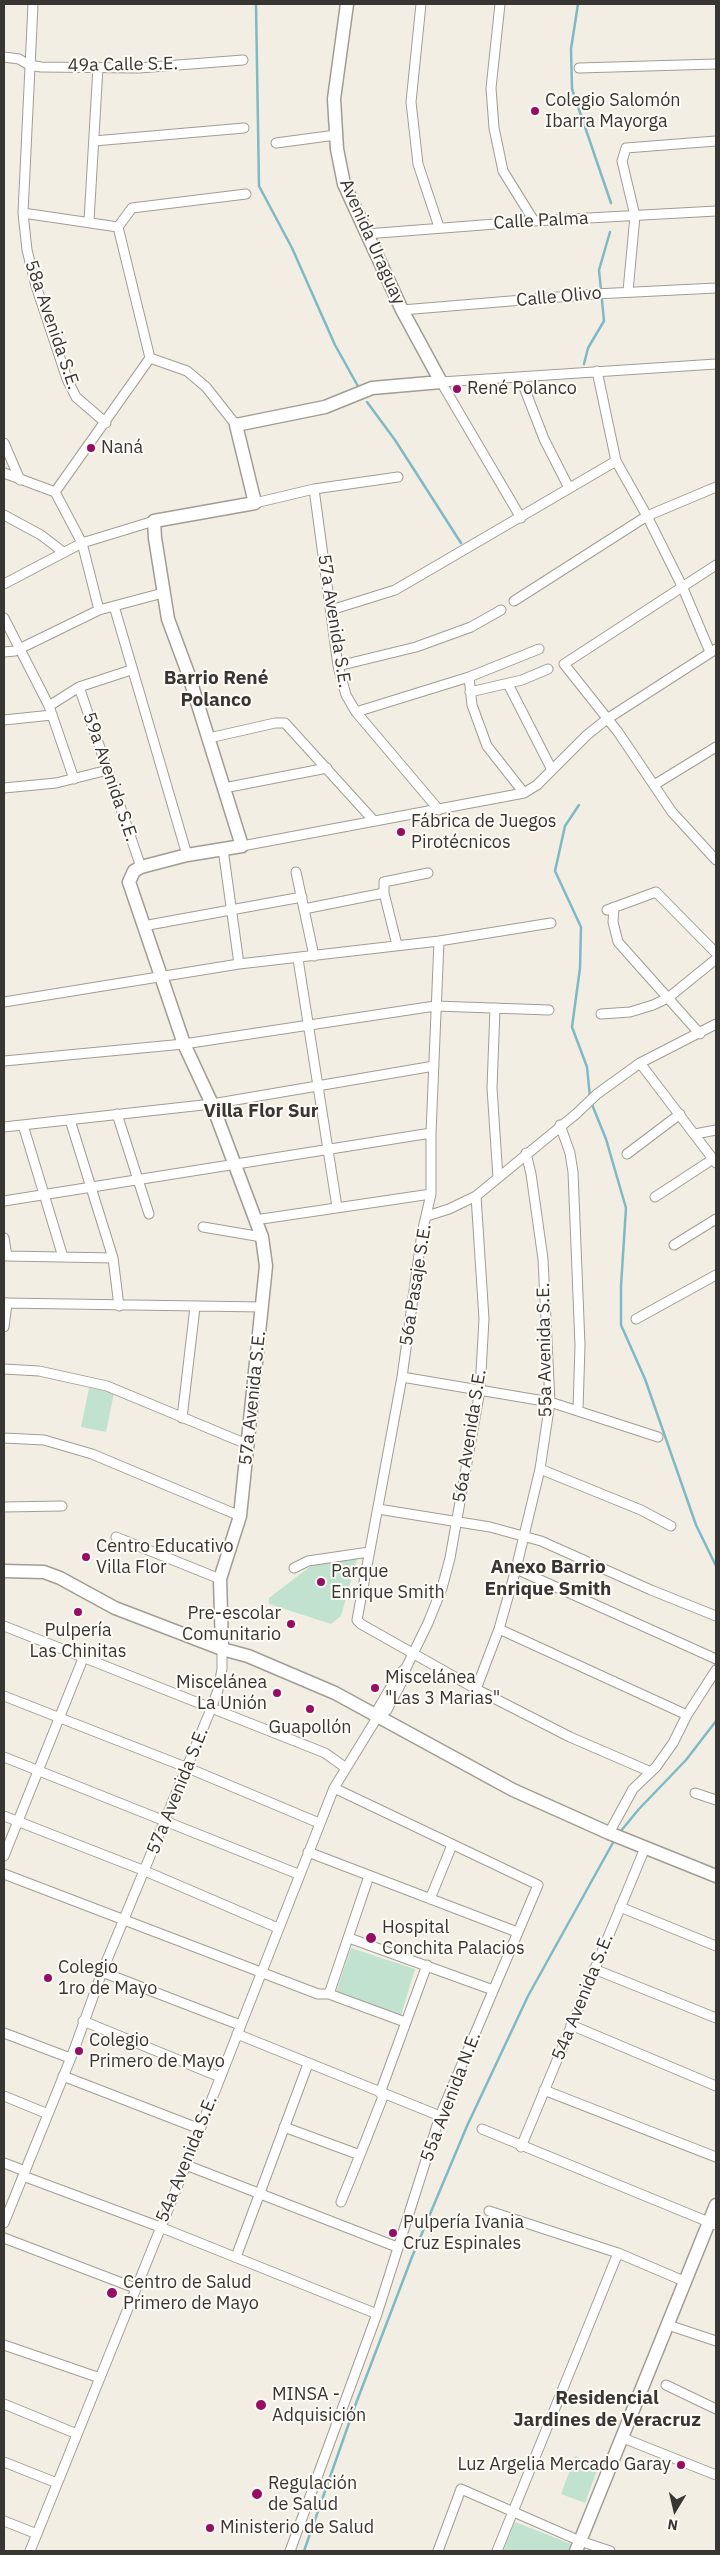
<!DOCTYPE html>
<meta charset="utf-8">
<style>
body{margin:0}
#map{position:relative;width:720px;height:2555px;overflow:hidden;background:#f3eee4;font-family:"IBM Plex Sans",sans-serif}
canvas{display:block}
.frame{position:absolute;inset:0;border:5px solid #383633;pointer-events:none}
.north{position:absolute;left:650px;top:2485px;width:50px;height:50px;-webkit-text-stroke:4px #fffbf6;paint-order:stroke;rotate:189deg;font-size:14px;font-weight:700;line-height:20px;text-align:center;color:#383633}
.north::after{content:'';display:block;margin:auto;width:18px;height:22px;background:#383633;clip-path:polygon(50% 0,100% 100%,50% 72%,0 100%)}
</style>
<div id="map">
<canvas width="720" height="2555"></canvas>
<div class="frame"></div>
<div class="north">N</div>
</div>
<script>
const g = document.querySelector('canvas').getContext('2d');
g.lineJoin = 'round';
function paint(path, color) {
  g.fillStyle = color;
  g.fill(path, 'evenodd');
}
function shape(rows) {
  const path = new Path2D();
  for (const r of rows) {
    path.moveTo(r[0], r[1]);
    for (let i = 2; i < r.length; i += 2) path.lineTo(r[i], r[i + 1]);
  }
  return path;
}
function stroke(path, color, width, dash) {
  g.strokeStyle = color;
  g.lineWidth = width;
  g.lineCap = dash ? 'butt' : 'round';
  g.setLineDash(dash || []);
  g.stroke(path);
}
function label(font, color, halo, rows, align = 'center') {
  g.font = font + ' "IBM Plex Sans",sans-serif';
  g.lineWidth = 4;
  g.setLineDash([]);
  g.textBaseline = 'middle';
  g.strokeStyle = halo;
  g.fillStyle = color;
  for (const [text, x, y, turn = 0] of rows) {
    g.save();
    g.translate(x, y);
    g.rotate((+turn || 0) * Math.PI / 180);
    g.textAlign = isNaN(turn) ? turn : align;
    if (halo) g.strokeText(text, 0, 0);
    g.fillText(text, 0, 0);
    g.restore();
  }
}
const green = shape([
 [89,1388,114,1393,106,1432,81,1427],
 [357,1559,341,1616,331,1624,269,1604,269,1598,312,1565],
 [351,1948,415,1969,401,2015,336,1993],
 [575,2456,599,2465,585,2503,561,2494],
 [515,2522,571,2544,568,2551,503,2551]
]);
const stream = shape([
 [256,4,259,186,292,248,335,345,359,388],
 [578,4,571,49,572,89,611,203],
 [584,364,588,348,604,321,599,270,610,232],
 [367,402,395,440,461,543],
 [579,805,565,826,555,871,581,927,580,968,572,1027,587,1067,590,1097],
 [591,1102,606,1139,626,1208,621,1286,621,1325,645,1379,696,1525,716,1566],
 [620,1832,639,1809,686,1760,716,1721],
 [304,2551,355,2406,412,2257,467,2126,528,1996,615,1839]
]);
const street = shape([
 [33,4,23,213,27,250,36,286,67,379,76,397,106,423],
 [421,4,411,102,418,164,439,227],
 [500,4,491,88,494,128,503,171,534,221],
 [4,57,19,59,29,65,41,67,139,68,243,60],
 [579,68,716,64],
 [94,141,244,128],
 [276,143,336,135],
 [23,213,118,227],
 [89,221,98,67],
 [366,234,534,221,716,211],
 [628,291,635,216,622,161,626,148,716,141],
 [402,310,595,294,716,288],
 [150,358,187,371,206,387,236,425],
 [597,371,616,461,647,516,682,586,710,652],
 [520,377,544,439,569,488],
 [4,443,20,480],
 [4,473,55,492,82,543,99,610],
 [314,489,338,666,346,695,356,712,439,810],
 [55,492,150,358,118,227,132,208,246,194],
 [255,503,314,489,398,477],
 [4,515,41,535,63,552],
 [521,518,441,382,716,364],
 [716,565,564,664,618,732,672,812,716,860],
 [4,584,82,543,154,521],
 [514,601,647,516,716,487],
 [114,606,187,855],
 [331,610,395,590,616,461],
 [4,618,49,706,74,779],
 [4,652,15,651,99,610,163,593],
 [338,666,416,647,471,627,501,610],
 [469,677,472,705,487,746,524,793],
 [508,684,552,770],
 [79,687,141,867],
 [470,692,522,680,548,669],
 [49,706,79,687,131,670],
 [356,712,469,677,539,649],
 [4,720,52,715],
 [209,738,275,723,285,723,374,821],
 [654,785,716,747],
 [4,788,56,783,108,770],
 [224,788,327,768],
 [242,846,524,793,537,785,587,735,607,719,716,649],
 [223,849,239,964],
 [296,872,314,956],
 [614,907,613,922,618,942,700,1034],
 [304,909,384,893],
 [607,910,656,892,716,953],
 [143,926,302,897],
 [439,941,431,1133,431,1194,422,1233,402,1377,357,1620,361,1624,476,1689,570,1737,651,1772],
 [397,945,384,893,384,882,428,873],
 [298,959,337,1207],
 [4,1002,239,964,439,941,551,923],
 [495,1008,492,1088,498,1178],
 [601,1014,630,1012,653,1005,668,998,716,959],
 [4,1061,184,1044,435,1006,549,1010],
 [640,1063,716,1163],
 [117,1114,149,1214],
 [70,1120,113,1258,119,1306],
 [23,1125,63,1257],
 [560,1125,570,1153,573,1172,580,1345,578,1410],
 [4,1127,212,1104,434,1066],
 [695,1134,716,1130],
 [627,1154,680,1114],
 [655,1197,713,1159],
 [4,1201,431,1133],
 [427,1216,449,1209,476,1196,576,1114,597,1094,640,1063,716,1024],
 [255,1220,431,1194],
 [203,1227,262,1237],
 [4,1238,7,1256,113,1258],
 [674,1245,716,1219],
 [4,1303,262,1307],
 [636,1319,716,1275],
 [4,1327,7,1303],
 [4,1369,39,1371,107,1386,249,1445],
 [402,1377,550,1402,658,1437],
 [182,1418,195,1307],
 [4,1438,44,1440,92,1454,240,1516],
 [540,1469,641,1510,671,1526],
 [4,1507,62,1506],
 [378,1509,490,1527,541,1541,651,1590,716,1616],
 [116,1537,220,1579],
 [294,1568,308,1561,369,1552],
 [516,1569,716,1659],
 [4,1626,325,1753,346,1768],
 [499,1629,687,1715],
 [476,1689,499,1629,516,1569,540,1469,550,1402,543,1259,531,1174,526,1153],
 [4,1696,188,1768,319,1823],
 [375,1720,375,1714,398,1675,406,1668],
 [4,1757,298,1874],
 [695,1793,716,1800],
 [4,1816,145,1871,278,1928],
 [609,1833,633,1789,656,1767,673,1743,687,1715,716,1670],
 [308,1852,517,1932],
 [4,1856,84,1656],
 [4,1874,318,1994,329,1994,405,2022],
 [430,1899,452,1845],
 [620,1907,716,1946],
 [349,1938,493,1990],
 [594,1969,716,2018],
 [102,1972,240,2025],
 [329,1994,369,1876],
 [83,2021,220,2077],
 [571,2025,716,2086],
 [4,2033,70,2058],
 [237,2034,440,2116],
 [63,2076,200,2129],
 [544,2090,716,2157],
 [380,2093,427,1965],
 [4,2096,48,2114],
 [284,2127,360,2155,384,2094],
 [482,2129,716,2225],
 [521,2147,645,1848],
 [4,2163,25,2171],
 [186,2165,397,2247],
 [23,2176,160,2227,377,2314],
 [341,2202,360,2155],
 [489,2211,618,2253,686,2282],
 [4,2223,74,2050,102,1972,211,1709,218,1690,222,1669,222,1649],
 [4,2238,135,2288],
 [236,2257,308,2064],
 [674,2327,716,2341],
 [4,2345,100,2378],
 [666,2385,716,2409],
 [4,2404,77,2434],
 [623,2438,716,2475],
 [4,2462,57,2483],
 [4,2521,37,2534],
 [30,2551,186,2165,334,1788,375,1721,387,1710,404,1678,406,1668,428,1623,442,1588,450,1558,480,1390,484,1319,476,1196],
 [290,2551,377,2314,440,2116,538,1885,334,1788],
 [438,2551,461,2489,580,2541,610,2551],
 [497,2551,618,2253]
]);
const secondary = shape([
 [4,1571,44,1572,60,1578,115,1608,222,1649,248,1656,335,1693,513,1790,609,1833,716,1876],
 [222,1649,220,1579,240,1516,266,1266,262,1237,212,1104,184,1044,129,882,134,871,141,867,187,855,242,846,188,673,168,619,155,538,154,521,255,503,236,425,325,407,372,388,441,382,402,310,344,184,337,149,334,99,347,4],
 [576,2551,716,2205]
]);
const markers = [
 [535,111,5,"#960d63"],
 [457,389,5,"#960d63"],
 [91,448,5,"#960d63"],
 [401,832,5,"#960d63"],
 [86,1557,5,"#960d63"],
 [321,1582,5,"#960d63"],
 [78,1612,5,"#960d63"],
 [291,1624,5,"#960d63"],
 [375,1688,5,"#960d63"],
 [277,1693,5,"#960d63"],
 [310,1709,5,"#960d63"],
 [371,1938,6,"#960d63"],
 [48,1978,5,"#960d63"],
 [79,2051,5,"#960d63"],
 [393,2233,5,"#960d63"],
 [112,2293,6,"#960d63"],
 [261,2405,6,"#960d63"],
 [681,2465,5,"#960d63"],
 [257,2494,6,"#960d63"],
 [210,2528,5,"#960d63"]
];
const streetNames = [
 ["49a Calle S.E.",123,65,-1],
 ["Calle Palma",541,221,-3],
 ["Avenida Uraguay",372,242,66],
 ["Calle Olivo",559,297,-5],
 ["58a Avenida S.E.",52,325,71],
 ["57a Avenida S.E.",334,621,81],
 ["59a Avenida S.E.",110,777,71],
 ["56a Pasaje S.E.",416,1285,-81],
 ["55a Avenida S.E.",545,1350,-91],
 ["57a Avenida S.E.",253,1398,-84],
 ["56a Avenida S.E.",470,1436,-81],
 ["57a Avenida S.E.",178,1791,-68],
 ["54a Avenida S.E.",583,1997,-68],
 ["55a Avenida N.E.",451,2097,-69],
 ["54a Avenida S.E.",187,2159,-68]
];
const poiNames = [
 ["Colegio Salomón",545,101],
 ["Ibarra Mayorga",545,122],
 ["René Polanco",467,389],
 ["Naná",101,448],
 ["Fábrica de Juegos",411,822],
 ["Pirotécnicos",411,843],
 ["Centro Educativo",96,1547],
 ["Villa Flor",96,1568],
 ["Parque",331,1572],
 ["Enrique Smith",331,1593],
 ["Pre-escolar",281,1614,"right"],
 ["Comunitario",281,1635,"right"],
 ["Pulpería",78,1631,"center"],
 ["Las Chinitas",78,1652,"center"],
 ["Miscelánea",385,1678],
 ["\"Las 3 Marias\"",385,1699],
 ["Miscelánea",267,1683,"right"],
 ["La Unión",267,1704,"right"],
 ["Guapollón",310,1728,"center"],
 ["Hospital",382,1928],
 ["Conchita Palacios",382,1949],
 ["Colegio",58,1968],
 ["1ro de Mayo",58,1989],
 ["Colegio",89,2041],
 ["Primero de Mayo",89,2062],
 ["Pulpería Ivania",403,2223],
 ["Cruz Espinales",403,2244],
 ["Centro de Salud",123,2283],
 ["Primero de Mayo",123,2304],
 ["MINSA -",272,2395],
 ["Adquisición",272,2416],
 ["Luz Argelia Mercado Garay",671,2465,"right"],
 ["Regulación",268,2484],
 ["de Salud",268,2505],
 ["Ministerio de Salud",220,2528]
];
const neighbourhoodNames = [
 ["Barrio René",216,679],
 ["Polanco",216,701],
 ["Villa Flor Sur",261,1112],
 ["Anexo Barrio",548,1568],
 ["Enrique Smith",548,1590],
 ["Residencial",607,2399],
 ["Jardines de Veracruz",607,2421]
];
paint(green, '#c0e2cf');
stroke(stream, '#7eb9c5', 2.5);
stroke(street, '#a29d94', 11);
stroke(secondary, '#a29d94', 15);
stroke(street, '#fff', 9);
stroke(secondary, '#fff', 12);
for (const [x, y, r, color] of markers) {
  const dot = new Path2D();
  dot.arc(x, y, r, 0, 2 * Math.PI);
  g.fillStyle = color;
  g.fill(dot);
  stroke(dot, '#fffbf6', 2);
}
label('18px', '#383633', '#fffbf6', streetNames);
label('18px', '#383633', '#fffbf6', poiNames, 'left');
label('bold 19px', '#383633', '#fffbf6', neighbourhoodNames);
</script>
